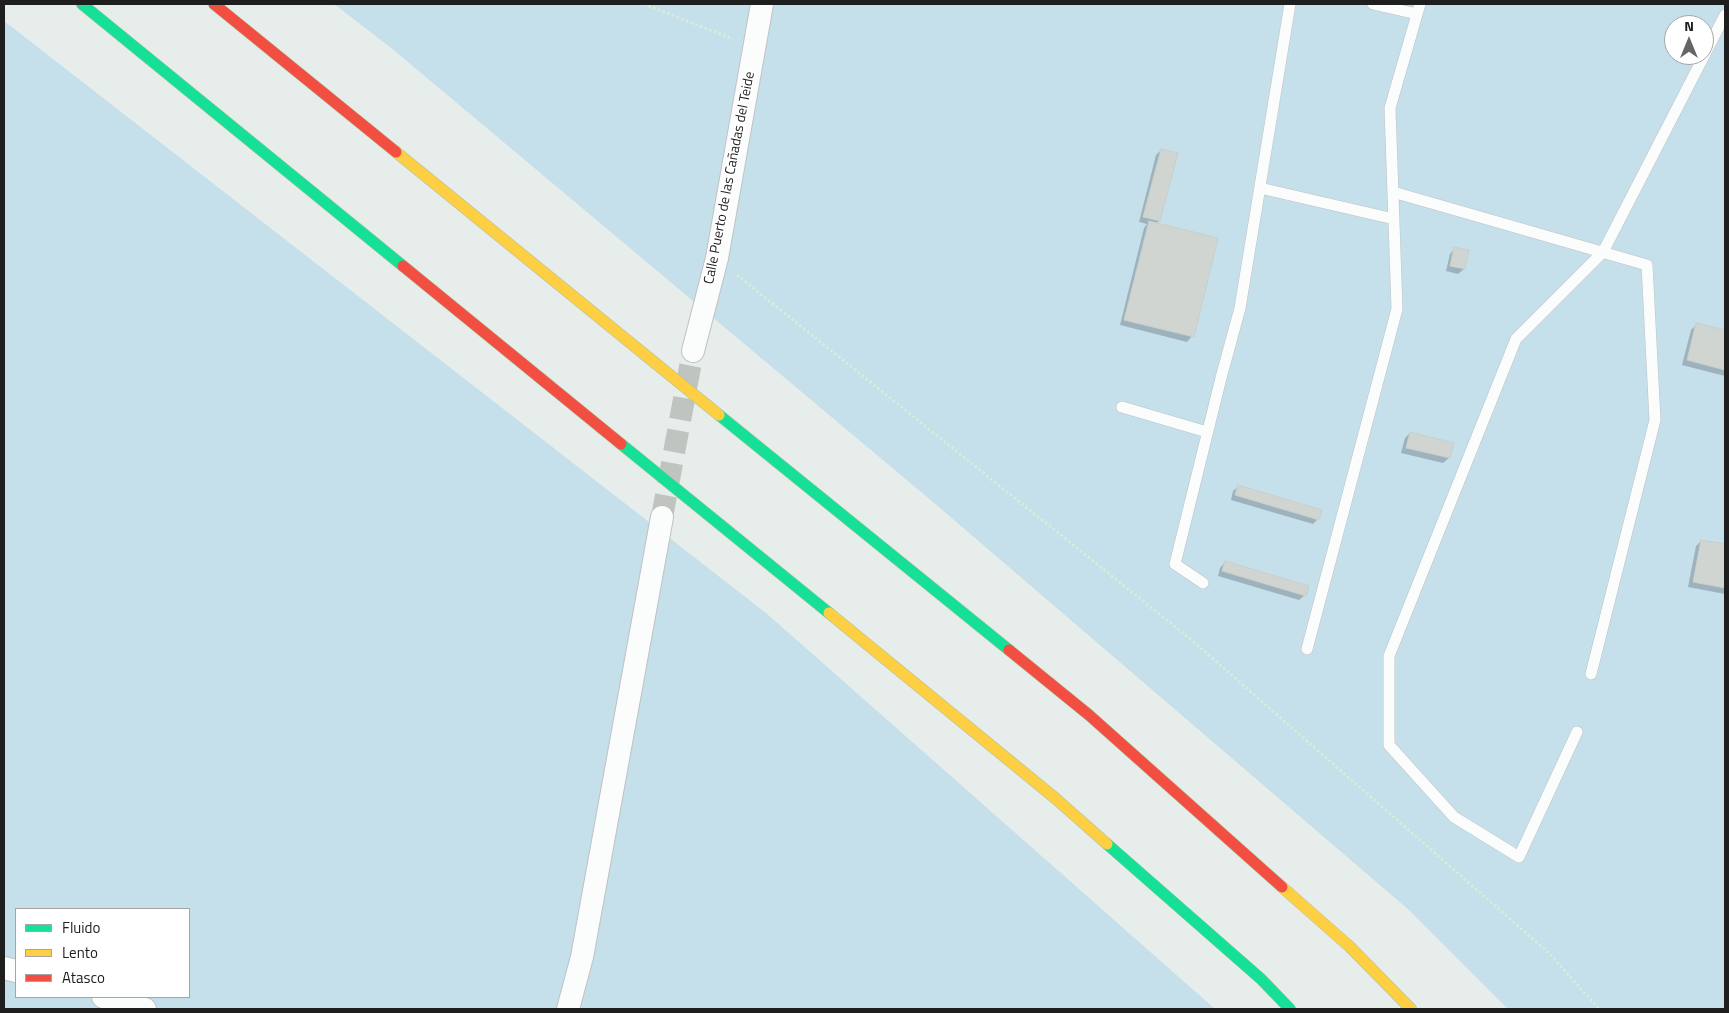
<!DOCTYPE html>
<meta charset="utf-8">
<style>
body{margin:0}
#map{position:relative;width:1729px;height:1013px;overflow:hidden;background:#e7edea;font-family:"Titillium Web",sans-serif}
canvas{display:block}
.frame{position:absolute;inset:0;border:5px solid #1e1e1e;pointer-events:none}
.legend{position:absolute;left:15px;top:908px;width:175px;height:90px;box-sizing:border-box;background:#fff;border:1px solid #a5a5a5;margin:0;padding:6px 9px;list-style:none;font-size:15px;color:#1e1e1e}
.legend li{display:flex;align-items:center;gap:10px;height:25px}
.legend b{width:25px;border:1px solid #a5a5a5}
.north{position:absolute;left:1664px;top:15px;width:50px;height:50px;box-sizing:border-box;background:#fff;border:1px solid #a5a5a5;border-radius:50%;rotate:0deg;font-size:14px;font-weight:700;line-height:20px;text-align:center;color:#1e1e1e}
.north::after{content:'';display:block;margin:auto;width:18px;height:22px;background:#646665;clip-path:polygon(50% 0,100% 100%,50% 72%,0 100%)}
</style>
<div id="map">
<canvas width="1729" height="1013"></canvas>
<div class="frame"></div>
<ul class="legend">
<li><b style="height:6px;background:#16e098"></b>Fluido</li>
<li><b style="height:6px;background:#ffcf43"></b>Lento</li>
<li><b style="height:6px;background:#f24e42"></b>Atasco</li>
</ul>
<div class="north">N</div>
</div>
<script>
const g = document.querySelector('canvas').getContext('2d');
g.lineJoin = 'round';
function paint(path, color) {
  g.fillStyle = color;
  g.fill(path, 'evenodd');
}
function shape(rows) {
  const path = new Path2D();
  for (const r of rows) {
    path.moveTo(r[0], r[1]);
    for (let i = 2; i < r.length; i += 2) path.lineTo(r[i], r[i + 1]);
  }
  return path;
}
function stroke(path, color, width, dash) {
  g.strokeStyle = color;
  g.lineWidth = width;
  g.lineCap = dash ? 'butt' : 'round';
  g.setLineDash(dash || []);
  g.stroke(path);
}
function label(font, color, halo, rows, align = 'center') {
  g.font = font + ' "Titillium Web",sans-serif';
  g.lineWidth = 4;
  g.setLineDash([]);
  g.textBaseline = 'middle';
  g.strokeStyle = halo;
  g.fillStyle = color;
  for (const [text, x, y, turn = 0] of rows) {
    g.save();
    g.translate(x, y);
    g.rotate((+turn || 0) * Math.PI / 180);
    g.textAlign = isNaN(turn) ? turn : align;
    if (halo) g.strokeText(text, 0, 0);
    g.fillText(text, 0, 0);
    g.restore();
  }
}
const grass = shape([
 [334,4,1725,4,1725,1009,1508,1009,1409,910,933,502,390,47],
 [1674,25,1704,25,1704,55,1674,55],
 [4,21,766,613,1215,1009,4,1009],
 [16,909,189,909,189,997,16,997]
]);
const shadow = shape([
 [1161,150,1177,154,1159,221,1156,224,1192,336,1187,342,1120,325,1144,228,1147,224,1139,222,1156,155],
 [1455,248,1467,251,1464,269,1458,274,1446,271,1450,254],
 [1696,325,1725,332,1725,376,1682,365,1691,330],
 [1410,433,1449,458,1443,463,1401,453,1405,438],
 [1239,486,1318,519,1313,524,1231,500,1233,491],
 [1701,541,1725,546,1725,594,1688,587,1696,546],
 [1225,562,1305,595,1299,600,1218,576,1220,568]
]);
const building = shape([
 [1161,149,1178,153,1160,221,1143,217,1161,149],
 [1149,221,1218,238,1194,337,1124,320,1149,221],
 [1454,247,1469,250,1465,269,1450,266,1454,247],
 [1696,323,1725,330,1725,370,1687,360,1696,323],
 [1410,432,1454,443,1450,458,1406,448,1410,432],
 [1238,485,1322,510,1319,520,1235,495,1238,485],
 [1701,540,1725,544,1725,588,1693,582,1701,540],
 [1225,561,1309,586,1306,596,1222,571,1225,561]
]);
const streetTunnel = shape([
 [662,517,693,351]
]);
const path = shape([
 [644,4,733,39],
 [737,275,1194,642,1550,954,1599,1009]
]);
const lane = shape([
 [1373,4,1417,14],
 [1260,188,1394,219],
 [1393,192,1647,265,1655,420,1591,674],
 [1122,407,1207,432],
 [1203,583,1175,564,1221,378,1240,308,1290,4],
 [1307,649,1397,309,1390,108,1420,4],
 [1577,732,1519,857,1454,817,1389,745,1389,656,1516,339,1603,252,1725,15]
]);
const street = shape([
 [693,351,717,258,762,4],
 [4,968,16,971],
 [103,997,145,1009],
 [568,1009,582,957,662,517]
]);
const fast = shape([
 [82,4,403,266],
 [719,415,1009,650],
 [621,444,829,613],
 [1107,844,1261,979,1290,1009]
]);
const slow = shape([
 [396,152,719,415],
 [829,613,1055,798,1107,844],
 [1282,887,1349,946,1411,1009]
]);
const jam = shape([
 [214,4,396,152],
 [403,266,621,444],
 [1009,650,1089,715,1282,887]
]);
const streetNames = [
 ["Calle Puerto de las Cañadas del Teide",730,178,-79]
];
paint(grass, '#c5dfeb');
paint(shadow, '#0003');
paint(building, '#d0d5d2');
stroke(building, '#c8d0cb', 1);
stroke(streetTunnel, '#bfc4c1', 22, [22, 11]);
stroke(lane, '#bfc2c1', 12);
stroke(street, '#bfc2c1', 24);
stroke(fast, '#aec39d', 12);
stroke(slow, '#aec39d', 12);
stroke(jam, '#aec39d', 12);
stroke(path, '#d9ebd9', 3, [2.5, 2.5]);
stroke(lane, '#fbfcfc', 11);
stroke(street, '#fbfcfc', 22);
stroke(fast, '#16e098', 11);
stroke(slow, '#ffcf43', 11);
stroke(jam, '#f24e42', 11);
label('14px', '#1e1e1e', '#fff', streetNames);
</script>
